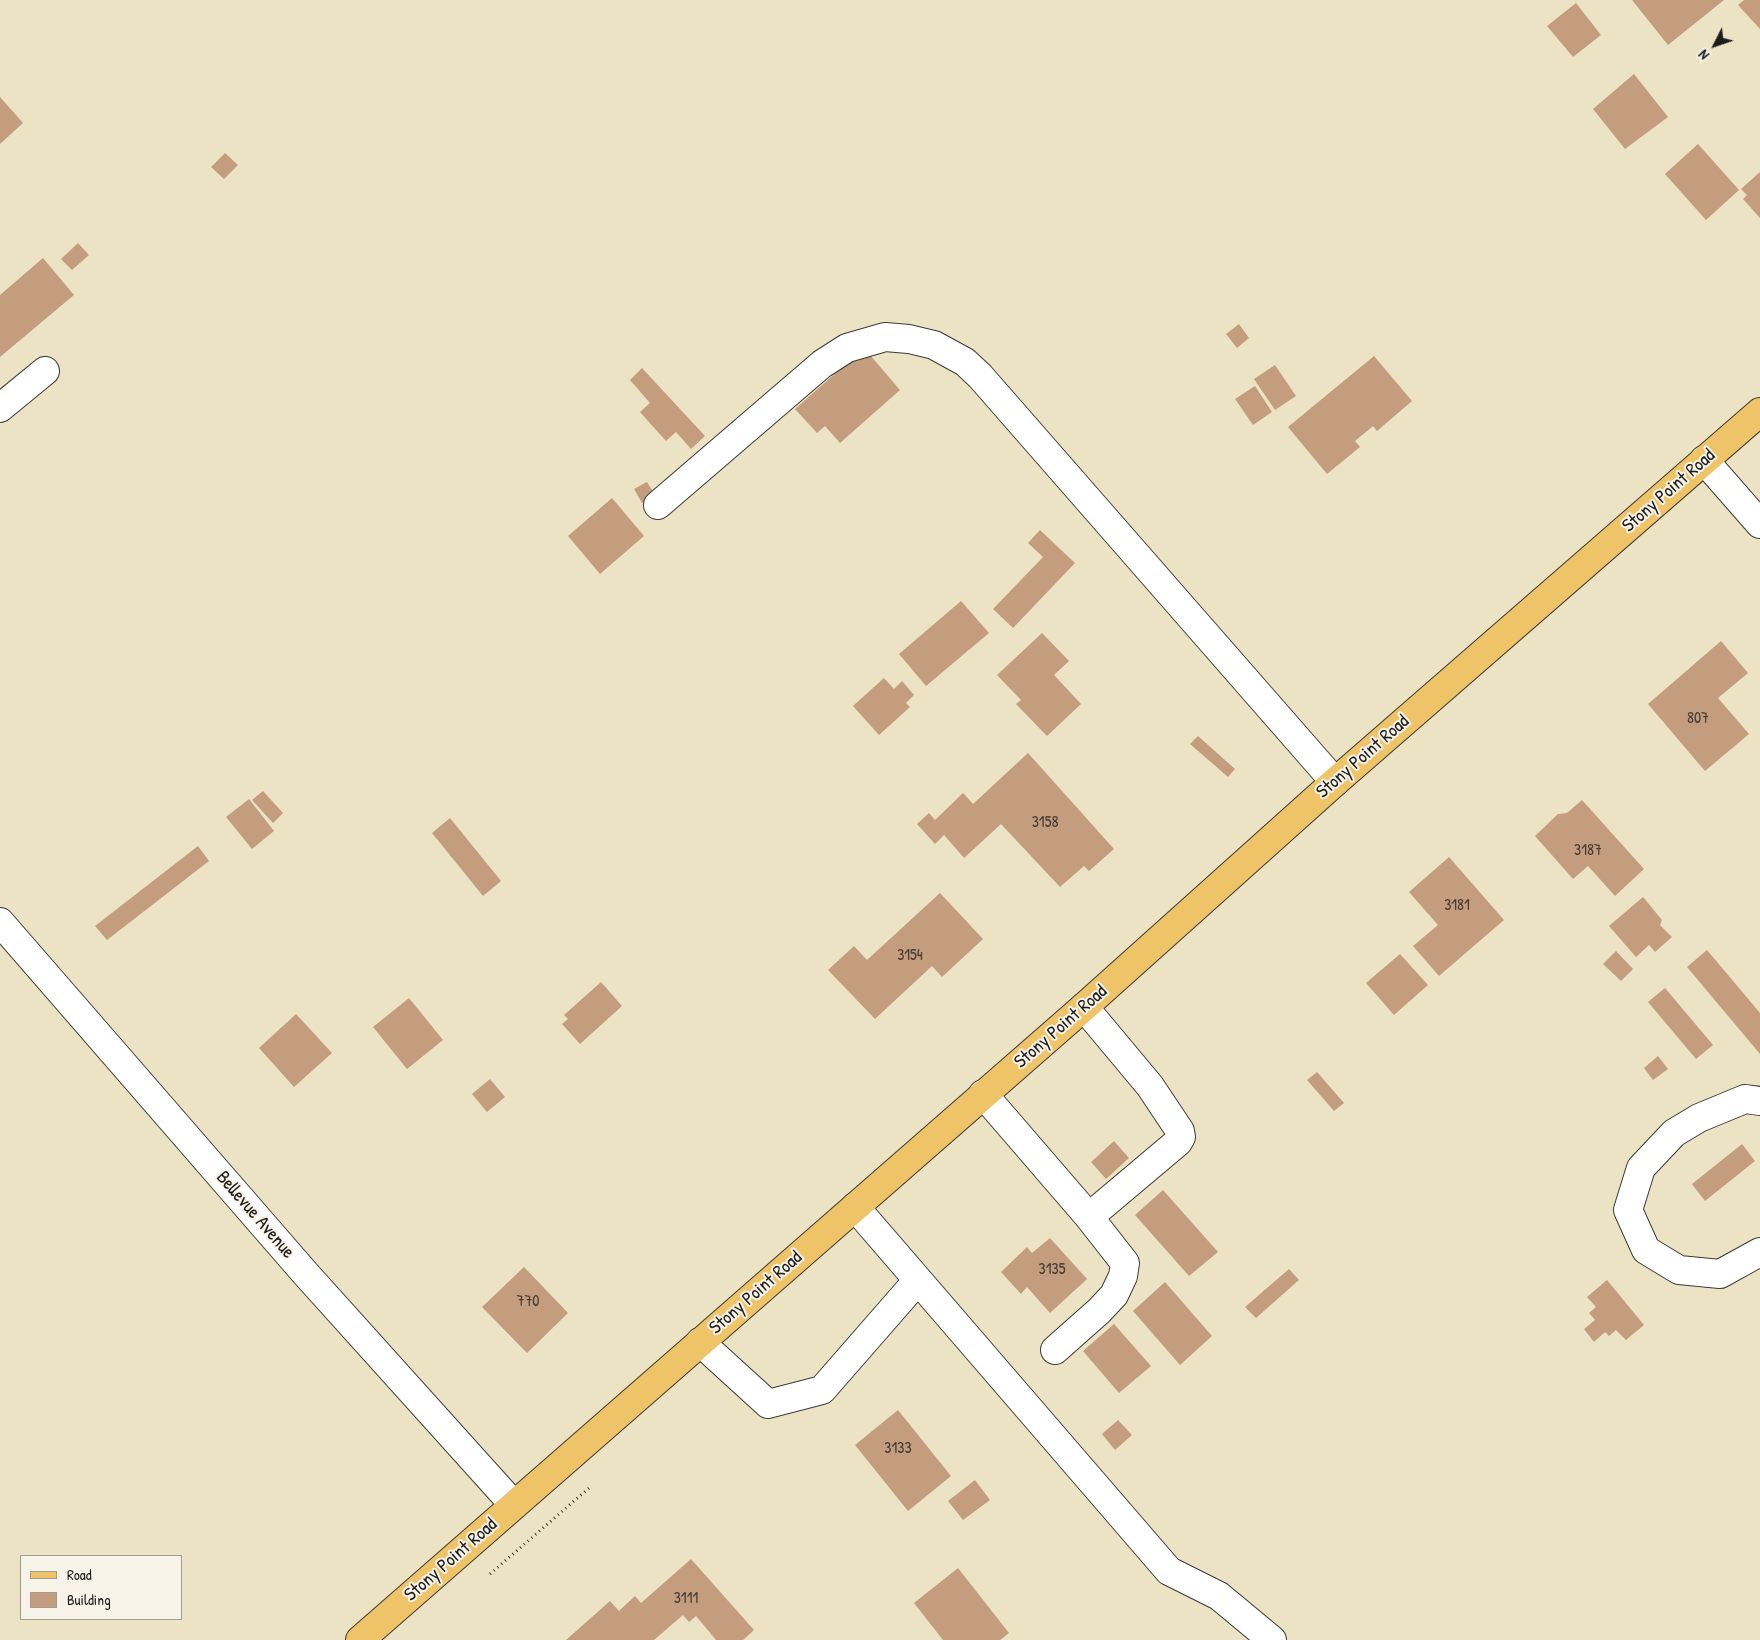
<!DOCTYPE html>
<style>
body{margin:0}
#map{position:relative;width:1760px;height:1640px;overflow:hidden;background:#ece3c4;font-family:"Patrick Hand",sans-serif}
canvas{display:block}
.legend{position:absolute;left:20px;top:1555px;width:162px;height:65px;box-sizing:border-box;background:#f7f3e8;border:1px solid #9f9d96;margin:0;padding:6px 9px;list-style:none;font-size:15px;color:#1c1c1c}
.legend li{display:flex;align-items:center;gap:10px;height:25px}
.legend b{width:25px;border:1px solid #9f9d96}
.north{position:absolute;left:1690px;top:20px;width:50px;height:50px;-webkit-text-stroke:4px #f7f3e8;paint-order:stroke;rotate:229deg;font-size:14px;font-weight:700;line-height:20px;text-align:center;color:#1c1c1c}
.north::after{content:'';display:block;margin:auto;width:18px;height:22px;background:#1c1c1c;clip-path:polygon(50% 0,100% 100%,50% 72%,0 100%)}
</style>
<div id="map">
<canvas width="1760" height="1640"></canvas>
<ul class="legend">
<li><b style="height:6px;background:#efc469"></b>Road</li>
<li><b style="height:14px;background:#c39d7d"></b>Building</li>
</ul>
<div class="north">N</div>
</div>
<script>
const g = document.querySelector('canvas').getContext('2d');
g.lineJoin = 'round';
function paint(path, color) {
  g.fillStyle = color;
  g.fill(path, 'evenodd');
}
function shape(rows) {
  const path = new Path2D();
  for (const r of rows) {
    path.moveTo(r[0], r[1]);
    for (let i = 2; i < r.length; i += 2) path.lineTo(r[i], r[i + 1]);
  }
  return path;
}
function stroke(path, color, width, dash) {
  g.strokeStyle = color;
  g.lineWidth = width;
  g.lineCap = dash ? 'butt' : 'round';
  g.setLineDash(dash || []);
  g.stroke(path);
}
function label(font, color, halo, rows, align = 'center') {
  g.font = font + ' "Patrick Hand",sans-serif';
  g.lineWidth = 4;
  g.setLineDash([]);
  g.textBaseline = 'middle';
  g.strokeStyle = halo;
  g.fillStyle = color;
  for (const [text, x, y, turn = 0] of rows) {
    g.save();
    g.translate(x, y);
    g.rotate((+turn || 0) * Math.PI / 180);
    g.textAlign = isNaN(turn) ? turn : align;
    if (halo) g.strokeText(text, 0, 0);
    g.fillText(text, 0, 0);
    g.restore();
  }
}
const building = shape([
 [1632,0,1724,0,1668,45],
 [1744,0,1760,0,1760,29,1738,5],
 [1576,3,1601,35,1573,57,1547,26],
 [1634,74,1668,117,1625,149,1593,109],
 [0,97,23,123,0,144],
 [1698,144,1739,190,1706,220,1665,174],
 [225,153,238,165,224,179,211,167],
 [1760,172,1760,218,1743,199,1747,195,1741,189],
 [78,243,89,255,72,270,61,259],
 [43,258,74,295,0,357,0,295],
 [1239,324,1249,338,1237,348,1226,334],
 [864,348,900,390,840,443,825,426,817,433,795,409],
 [1374,356,1412,401,1377,431,1373,426,1355,441,1360,447,1327,474,1288,427],
 [1275,365,1296,396,1275,410,1254,379],
 [642,368,705,436,691,449,676,432,666,441,640,412,650,403,630,380],
 [1255,386,1272,412,1253,425,1235,399],
 [647,482,655,495,642,503,634,489],
 [612,498,644,536,600,574,568,536],
 [1040,530,1075,563,1013,628,993,609,1043,557,1028,543],
 [961,601,989,633,926,686,899,654],
 [1042,633,1069,661,1054,675,1081,704,1047,736,1016,704,1021,700,997,675],
 [1721,641,1748,673,1718,698,1749,734,1705,771,1648,704],
 [884,678,894,689,902,681,914,695,906,703,910,707,879,735,853,706],
 [1198,736,1235,769,1228,777,1190,744],
 [1028,753,1114,849,1089,871,1084,866,1060,887,1001,824,964,858,944,835,935,844,917,824,929,813,935,820,963,793,973,804],
 [263,791,283,813,273,823,252,800],
 [249,799,274,831,252,849,226,817],
 [1582,800,1644,869,1615,896,1588,866,1573,879,1535,836,1558,814,1567,813],
 [450,818,501,881,483,896,432,833],
 [198,846,209,861,107,940,95,926],
 [1449,857,1504,920,1439,976,1413,946,1438,925,1409,892],
 [940,893,983,939,942,977,932,966,875,1019,828,970,854,946,867,960],
 [1643,897,1662,920,1660,925,1672,937,1655,952,1649,945,1636,957,1609,926],
 [1707,950,1760,1013,1760,1054,1687,967],
 [1616,951,1633,969,1621,981,1603,964],
 [1400,954,1428,985,1394,1015,1366,983],
 [601,982,622,1006,580,1044,562,1024,568,1019,564,1015],
 [1665,988,1713,1045,1696,1059,1648,1002],
 [409,998,443,1040,407,1069,373,1027],
 [296,1014,332,1053,294,1087,259,1048],
 [1658,1056,1668,1069,1653,1080,1644,1068],
 [1317,1072,1344,1103,1334,1111,1307,1080],
 [490,1079,505,1097,487,1112,472,1094],
 [1114,1141,1129,1158,1106,1179,1091,1162],
 [1742,1144,1755,1161,1705,1201,1692,1184],
 [1163,1190,1218,1252,1189,1276,1135,1215],
 [1050,1238,1087,1279,1050,1313,1027,1287,1021,1294,1001,1272,1027,1247,1032,1253],
 [524,1267,568,1313,527,1353,482,1307],
 [1289,1269,1299,1280,1256,1318,1245,1307],
 [1607,1280,1644,1325,1626,1340,1616,1330,1609,1336,1605,1332,1594,1342,1584,1329,1595,1320,1589,1313,1596,1307,1587,1297],
 [1165,1282,1212,1336,1180,1365,1133,1311],
 [1114,1324,1151,1366,1119,1393,1083,1351],
 [898,1410,951,1476,908,1511,855,1445],
 [1118,1420,1132,1435,1115,1450,1102,1434],
 [975,1480,990,1500,963,1520,948,1501],
 [691,1559,754,1630,743,1640,716,1640,696,1616,689,1622,683,1615,654,1640,566,1640,610,1601,619,1611,635,1596,641,1603],
 [958,1568,1009,1633,1000,1640,943,1640,914,1603]
]);
const path = shape([
 [490,1574,589,1488]
]);
const minor = shape([
 [0,408,45,371],
 [1704,460,1760,524],
 [658,505,822,364,847,348,885,337,909,339,934,345,965,362,980,376,1335,782],
 [0,922,305,1273,514,1505],
 [983,1094,1089,1217],
 [1760,1101,1745,1099,1699,1118,1674,1133,1641,1168,1628,1210,1646,1250,1679,1270,1720,1274,1760,1252],
 [855,1207,1169,1571,1219,1596,1272,1640],
 [700,1342,768,1404,822,1390,918,1280],
 [1055,1350,1099,1311,1114,1295,1123,1276,1125,1263,1089,1217,1178,1142,1181,1137,1180,1131,1150,1086,1084,1007]
]);
const major = shape([
 [360,1640,1084,1007,1335,782,1760,412]
]);
const numberNames = [
 ["807",1698,719],
 ["3158",1045,823],
 ["3187",1588,851],
 ["3181",1457,906],
 ["3154",910,956],
 ["3135",1052,1270],
 ["770",528,1302],
 ["3133",898,1449],
 ["3111",686,1599]
];
const streetNames = [
 ["Stony Point Road",1669,491,-41],
 ["Stony Point Road",1363,757,-41],
 ["Stony Point Road",1061,1027,-41],
 ["Bellevue Avenue",255,1215,49],
 ["Stony Point Road",756,1293,-41],
 ["Stony Point Road",451,1560,-41]
];
paint(building, '#c39d7d');
stroke(minor, '#3b3a35', 30);
stroke(major, '#3b3a35', 30);
stroke(path, '#3b3a35', 3, [1, 4]);
stroke(minor, '#fff', 28);
stroke(major, '#efc469', 28);
label('16px', '#463c34', null, numberNames);
label('19px', '#1c1c1c', '#f7f3e8', streetNames);
</script>
